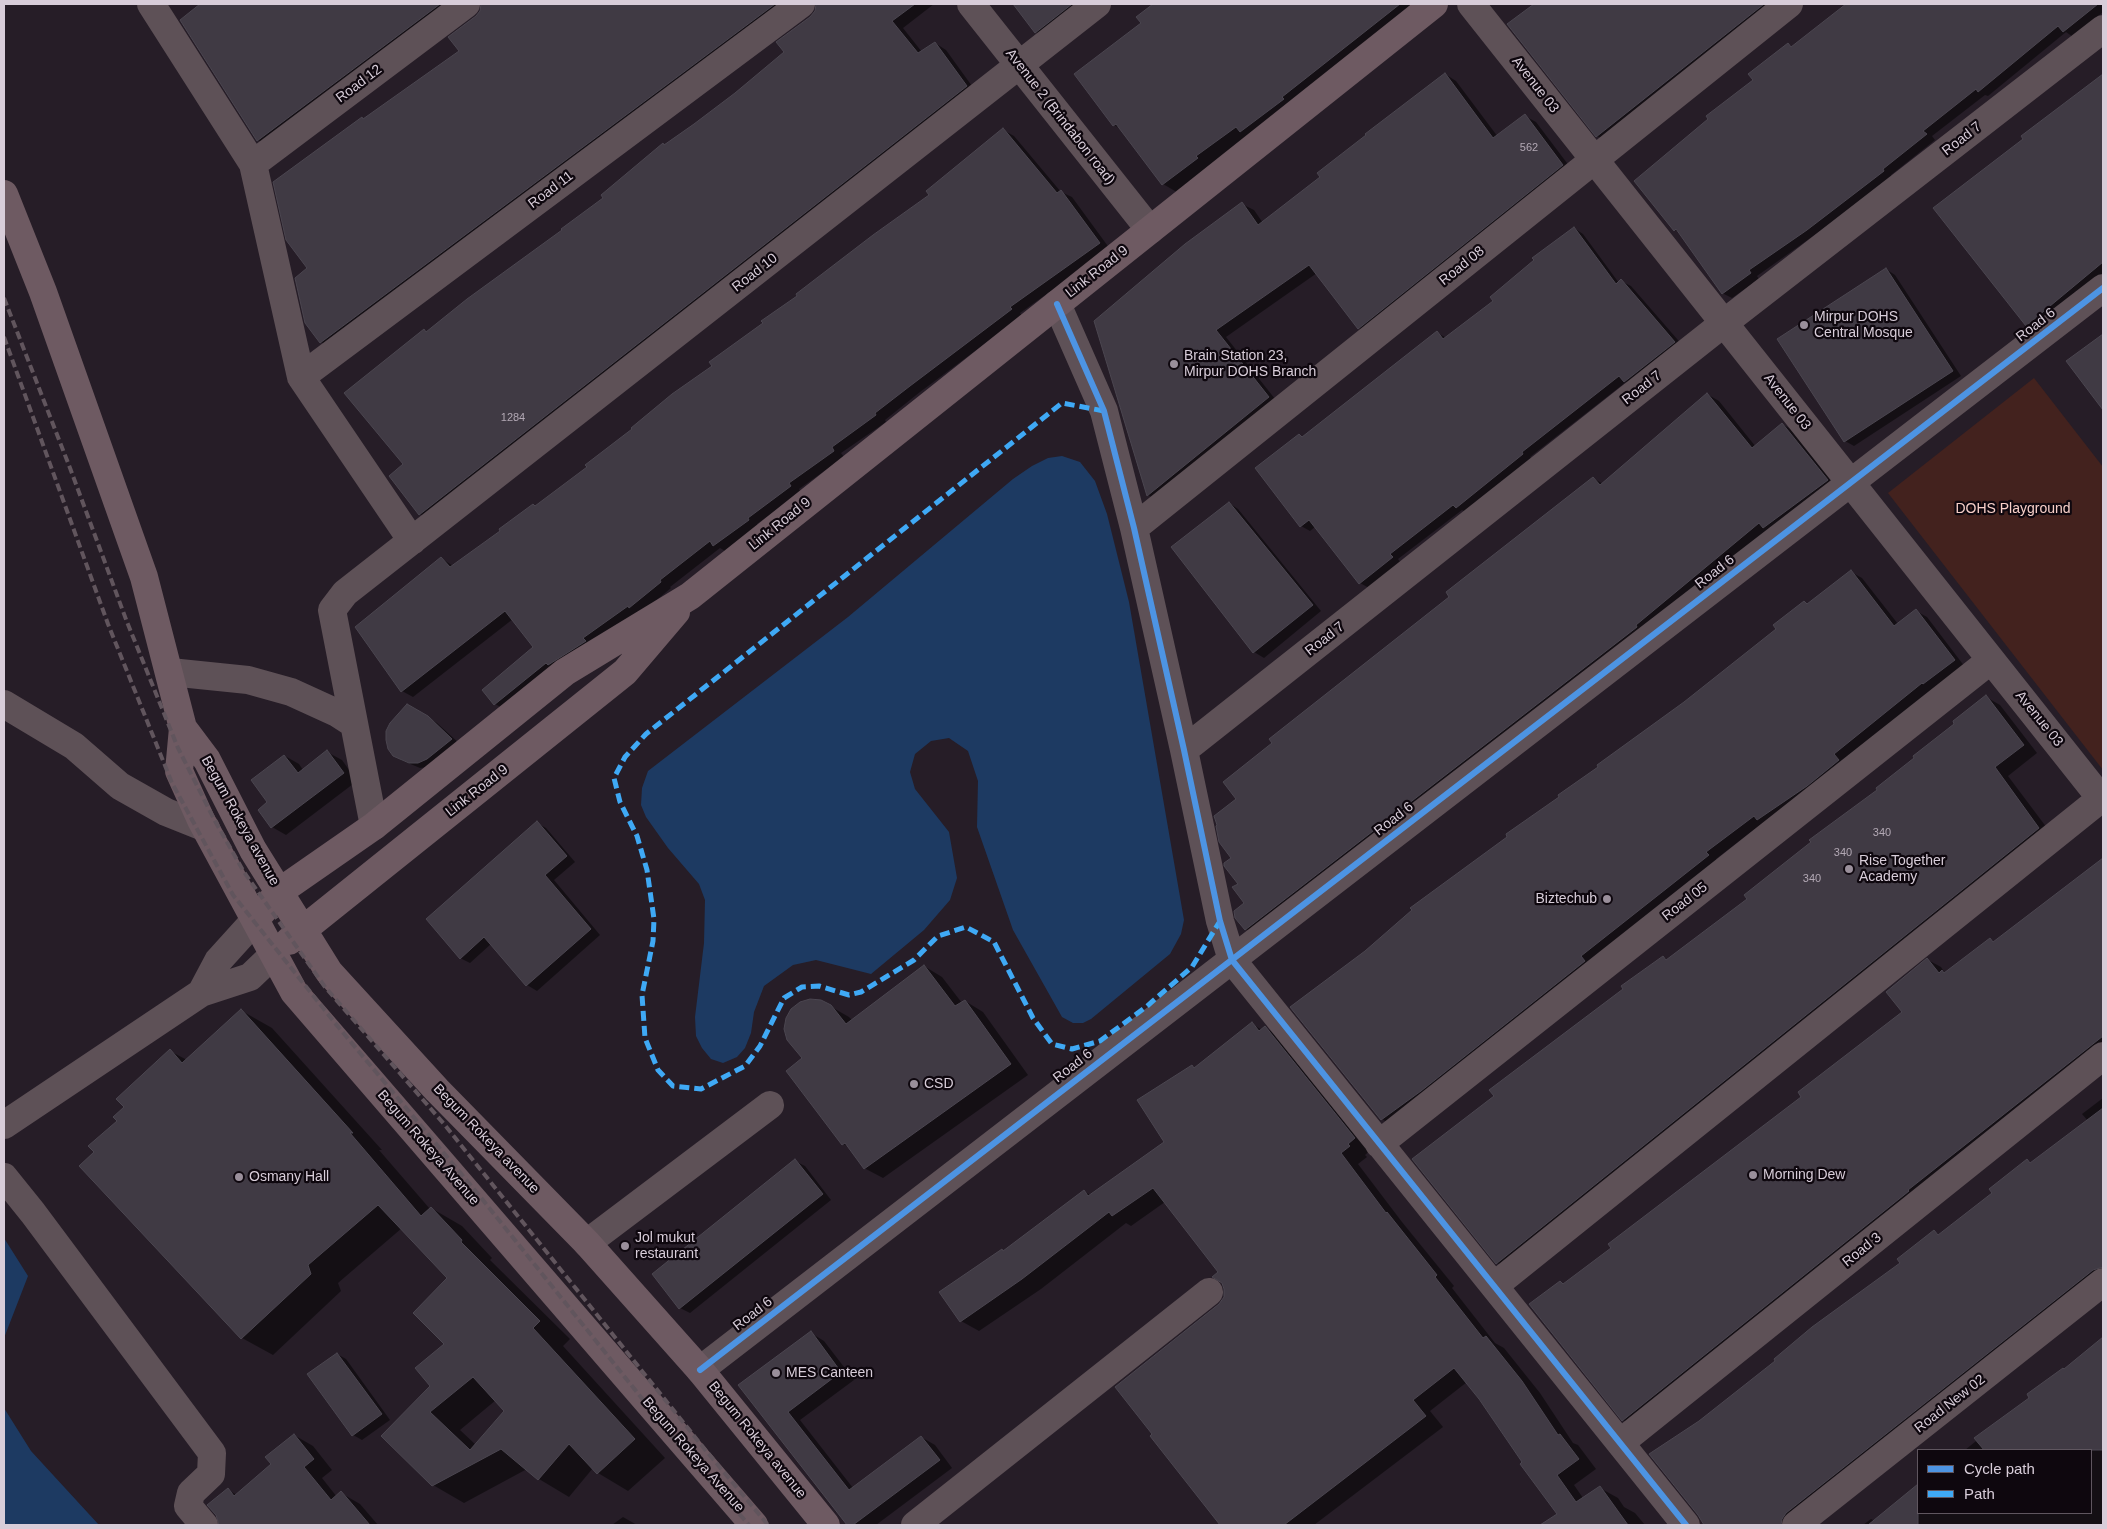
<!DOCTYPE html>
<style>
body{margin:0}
#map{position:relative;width:2107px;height:1529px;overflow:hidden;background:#261d27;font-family:Helvetica,sans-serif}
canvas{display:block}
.frame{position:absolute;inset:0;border:5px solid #d8cdd9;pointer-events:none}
.legend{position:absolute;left:1917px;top:1449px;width:175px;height:65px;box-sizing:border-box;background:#0e070e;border:1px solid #5f565f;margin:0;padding:6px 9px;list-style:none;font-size:15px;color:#d8cdd9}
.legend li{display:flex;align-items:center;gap:10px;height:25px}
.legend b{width:25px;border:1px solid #5f565f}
</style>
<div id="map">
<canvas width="2107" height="1529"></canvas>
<div class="frame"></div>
<ul class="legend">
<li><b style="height:6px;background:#4d94e3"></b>Cycle path</li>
<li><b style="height:6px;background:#3fa9f5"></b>Path</li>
</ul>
</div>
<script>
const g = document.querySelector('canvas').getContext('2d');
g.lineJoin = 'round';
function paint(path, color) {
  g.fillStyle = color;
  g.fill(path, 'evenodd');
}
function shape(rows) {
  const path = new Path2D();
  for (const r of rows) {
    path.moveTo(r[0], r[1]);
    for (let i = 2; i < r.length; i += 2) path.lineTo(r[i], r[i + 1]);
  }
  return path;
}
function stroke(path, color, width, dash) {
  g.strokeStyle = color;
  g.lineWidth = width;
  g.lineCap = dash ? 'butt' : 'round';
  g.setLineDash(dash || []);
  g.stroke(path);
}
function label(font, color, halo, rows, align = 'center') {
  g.font = font + ' Helvetica,sans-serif';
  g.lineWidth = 4.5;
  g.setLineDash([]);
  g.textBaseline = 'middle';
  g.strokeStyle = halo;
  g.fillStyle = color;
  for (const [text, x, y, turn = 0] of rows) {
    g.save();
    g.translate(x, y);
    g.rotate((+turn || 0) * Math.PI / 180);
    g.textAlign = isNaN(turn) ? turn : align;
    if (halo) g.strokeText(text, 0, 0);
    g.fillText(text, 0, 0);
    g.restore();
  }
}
const green = shape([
 [2034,378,2103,467,2103,770,1888,493]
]);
const water = shape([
 [1062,456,1080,462,1095,481,1107,514,1129,602,1184,920,1181,934,1170,954,1091,1019,1083,1023,1073,1023,1062,1017,1013,930,977,827,978,781,968,751,949,738,931,741,915,754,910,772,915,789,949,832,957,878,950,900,924,930,871,974,816,960,793,965,764,986,754,1012,751,1033,745,1048,737,1057,723,1063,711,1059,702,1048,696,1036,695,1017,704,943,705,900,699,884,668,848,646,817,641,805,642,788,648,771,848,617,1013,479,1032,466,1048,458],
 [4,1238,28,1276,4,1338],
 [4,1408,31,1451,99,1525,4,1525]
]);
const shadow = shape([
 [202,4,460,4,269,147,258,140,181,20],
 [512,4,795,4,333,349,321,342,309,269,364,120,461,51,456,44],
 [817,4,934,4,903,28,922,52,935,43,946,50,977,93,431,521,420,514,405,465,424,331,427,332,564,230,736,94,786,52,817,10],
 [1015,4,1103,4,1054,42,1036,32],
 [1155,4,1431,4,1180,194,1163,184,1122,130,1114,125,1143,23,1138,17],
 [1536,4,1780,4,1607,141,1597,136,1508,24],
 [1846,4,2103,4,2103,12,2073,37,2066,32,1988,96,1985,95,1932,136,1935,140,1891,175,1892,177,1816,234,1757,276,1759,279,1732,298,1722,293,1679,232,1675,230,1754,81,1788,45,1793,47],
 [1445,74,1456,81,1498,137,1525,116,1536,122,1573,171,1370,334,1359,328,1317,273,1226,337,1279,404,1159,502,1148,495,1095,321,1242,204,1254,210,1263,223,1322,177],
 [2103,74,2103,275,2037,331,2027,325,2025,139,2052,113],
 [1003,130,1014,136,1061,192,1072,197,1110,249,1020,313,1022,316,920,392,885,420,886,422,841,453,844,457,799,489,801,492,757,524,759,526,725,551,720,548,670,587,671,588,641,613,506,710,495,704,535,647,513,619,413,697,402,691,357,627,441,558,453,566,588,468,799,296,931,195],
 [1574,228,1583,234,1619,283,1621,281,1631,286,1684,347,1634,386,1626,382,1530,457,1532,459,1466,512,1462,510,1398,559,1401,563,1369,588,1360,583,1315,527,1310,531,1301,526,1303,438,1437,333,1447,338,1495,301],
 [1886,269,1895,275,1961,376,1854,446,1845,441],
 [2103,335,2103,408,2068,362],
 [1707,394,1719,401,1756,447,1782,424,1794,431,1839,487,1257,936,1246,929,1246,904,1233,858,1238,799,1451,597,1593,478,1603,484],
 [1229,503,1238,509,1321,611,1264,658,1254,652,1173,547],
 [1851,572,1862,578,1898,624,1916,611,1927,617,1965,667,1716,859,1719,862,1393,1126,1382,1119,1366,952,1777,629,1804,602,1809,605],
 [1986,697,2000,705,2037,753,2008,776,2053,836,1511,1271,1497,1263,1414,1160,1496,1096,1663,957,1668,960,1749,899,1956,724],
 [427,717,437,723,461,745,428,767,420,768,401,760,390,748],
 [327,752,342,760,357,781,286,835,272,827,285,756,299,764,303,770],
 [537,823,546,828,575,862,554,880,600,935,537,991,527,985,491,944,470,963,460,958],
 [2103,859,2103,1054,1637,1428,1623,1420,1530,1305,1560,1282,1564,1284,1613,1248,1803,1097,1903,1012,1928,960,1941,967,1945,973,1990,940,1995,942],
 [924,966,942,977,962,1003,965,1001,983,1012,1028,1075,883,1178,864,1168,851,1148,843,1144,804,1058,821,1001,849,1017,853,1021],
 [242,1011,272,1028,382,1150,379,1150,430,1209,431,1208,462,1226,492,1258,490,1260,570,1339,563,1346,665,1458,628,1491,598,1473,593,1468,569,1497,539,1479,527,1469,464,1503,433,1485,383,1436,431,1386,446,1344,448,1278,402,1228,338,1283,341,1291,273,1355,242,1338,96,1152,119,1121,125,1107,170,1051,187,1060],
 [496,1400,506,1411,476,1445,460,1430],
 [1252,1024,1262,1030,1265,1028,1283,1038,1372,1149,1365,1155,1367,1157,1358,1164,1402,1222,1454,1286,1452,1288,1495,1343,1504,1348,1540,1393,1573,1443,1578,1445,1596,1469,1574,1485,1583,1498,1600,1488,1618,1498,1624,1507,1635,1513,1645,1525,1569,1525,1565,1523,1467,1382,1430,1411,1443,1427,1314,1525,1225,1525,1219,1522,1154,1434,1225,1298,1226,1289,1220,1273,1165,1202,1131,1226,1126,1223,1041,1289,979,1331,961,1321,1002,1250,1004,1251,1084,1192,1091,1195,1166,1142,1192,1066,1195,1068],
 [2103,1098,2103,1290,1806,1525,1705,1525,1702,1521,1699,1422,1902,1263,1934,1232,1940,1235,1994,1193,2027,1161,2032,1163,2088,1121,2082,1114],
 [795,1161,805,1166,831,1200,690,1313,680,1308],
 [811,1333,824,1341,854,1380,800,1420,853,1488,921,1437,935,1445,952,1468,876,1525,848,1525,739,1386],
 [2103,1338,2103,1525,1863,1525,1871,1519,1875,1521,1918,1487,1918,1513,2091,1513,2091,1450,1965,1450],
 [337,1354,346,1359,390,1420,362,1440,353,1435],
 [294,1435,313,1446,332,1470,322,1478,337,1497,341,1493,360,1504,378,1525,221,1525,228,1490,237,1495,272,1465],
 [623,1517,637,1525,638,1525,612,1525]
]);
const building = shape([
 [200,4,440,4,257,141,180,20,200,4],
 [481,4,775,4,320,343,305,323,295,278,307,268,286,240,273,182,362,117,363,119,459,51,448,37,476,16,480,11,481,4],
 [816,4,915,4,892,21,918,53,935,42,967,86,419,515,389,476,403,464,344,393,424,329,426,332,467,299,562,230,561,229,603,198,601,195,663,143,664,145,694,124,735,93,784,52,776,42,810,17,815,11,816,4],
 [1013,4,1072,4,1035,33,1013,4],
 [1153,4,1400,4,1282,97,1284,99,1240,132,1236,127,1196,156,1198,158,1162,185,1116,124,1113,126,1074,74,1141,23,1136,17,1153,4],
 [1534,4,1764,4,1596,137,1507,24,1534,4],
 [1846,4,2098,4,2063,32,2058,26,1978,92,1976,89,1923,131,1927,134,1883,169,1884,171,1807,230,1749,270,1751,273,1722,294,1676,229,1674,231,1634,181,1708,119,1706,116,1753,80,1748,74,1788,43,1791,47,1846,4],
 [1445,73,1493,138,1525,114,1563,165,1358,329,1309,265,1216,330,1269,397,1147,496,1094,321,1185,244,1242,202,1258,225,1320,177,1317,173,1366,135,1365,134,1445,73],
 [2103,74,2103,262,2026,326,1933,208,2023,139,2021,136,2103,74],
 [1003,128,1057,193,1061,190,1100,243,1010,307,1012,309,910,386,875,413,876,415,832,447,834,451,789,483,791,486,748,518,749,520,713,546,710,541,660,580,661,582,629,608,628,606,583,638,586,641,548,665,546,663,494,705,482,690,533,647,505,611,401,692,355,627,441,557,450,567,500,531,499,529,533,504,535,506,587,467,585,465,632,429,631,428,672,394,712,366,709,362,763,323,761,321,797,296,796,294,873,235,929,195,926,191,1003,128],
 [1574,227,1616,284,1621,279,1675,342,1624,382,1619,376,1522,452,1523,454,1456,508,1453,505,1390,554,1393,557,1359,584,1309,520,1300,527,1255,468,1299,434,1302,437,1437,331,1443,339,1493,301,1490,297,1534,260,1532,258,1574,227],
 [1886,268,1953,371,1844,442,1777,339,1886,268],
 [2103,334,2103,410,2066,361,2103,334],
 [1707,393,1752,448,1782,423,1828,480,1763,528,1759,523,1636,625,1637,627,1245,930,1235,918,1234,911,1244,903,1232,887,1238,884,1224,866,1224,863,1231,858,1219,842,1216,826,1217,825,1214,816,1236,799,1223,782,1272,743,1269,739,1449,597,1446,592,1593,477,1600,485,1707,393],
 [1229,502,1313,605,1253,653,1171,547,1229,502],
 [1851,570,1894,626,1916,609,1955,660,1923,684,1922,683,1834,754,1839,760,1807,786,1757,820,1754,816,1706,852,1709,855,1581,956,1585,961,1421,1091,1381,1120,1290,1007,1365,951,1412,910,1410,908,1507,837,1506,834,1559,797,1558,795,1598,767,1597,765,1684,702,1776,629,1773,625,1804,601,1807,604,1851,570],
 [1986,695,2024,745,1995,767,2039,828,1496,1264,1412,1159,1494,1096,1489,1090,1623,989,1621,986,1663,956,1666,960,1747,899,1744,895,1811,842,1809,840,1877,790,1876,788,1914,758,1913,756,1954,724,1953,721,1986,695],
 [407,704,428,716,452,739,427,759,418,763,409,763,393,756,388,749,386,740,386,731,390,723,407,704],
 [327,750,344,773,271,828,258,810,267,802,251,780,284,755,298,773,327,750],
 [537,821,567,856,545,875,591,929,526,986,484,937,460,959,426,919,537,821],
 [2103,858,2103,1036,1908,1190,1909,1191,1622,1421,1529,1304,1560,1281,1563,1284,1611,1248,1608,1244,1801,1097,1798,1092,1902,1012,1886,992,1927,958,1939,973,1942,970,1944,973,1990,938,1993,942,2103,858],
 [924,965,955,1006,965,1000,1011,1064,864,1169,845,1143,842,1145,786,1071,802,1058,787,1040,784,1029,786,1018,791,1009,800,1002,810,999,821,1000,831,1005,846,1024,924,965],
 [241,1009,353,1133,350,1133,421,1216,431,1207,462,1240,461,1242,540,1321,533,1328,635,1439,597,1474,569,1444,538,1480,501,1449,432,1486,381,1436,430,1386,415,1368,444,1344,413,1313,447,1278,378,1205,308,1265,311,1274,241,1339,79,1166,94,1152,88,1146,117,1121,113,1117,124,1107,116,1099,170,1049,182,1063,241,1009],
 [473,1377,504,1411,470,1450,430,1412,473,1377],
 [1252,1022,1259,1031,1265,1026,1355,1138,1348,1144,1350,1146,1341,1153,1386,1213,1387,1212,1437,1275,1435,1277,1483,1338,1486,1336,1522,1381,1558,1435,1560,1434,1579,1459,1557,1475,1576,1502,1600,1486,1628,1525,1540,1525,1557,1514,1520,1464,1522,1462,1479,1399,1454,1368,1413,1400,1426,1416,1284,1525,1220,1525,1150,1436,1152,1434,1115,1387,1219,1304,1224,1297,1224,1289,1222,1283,1212,1277,1218,1272,1153,1188,1112,1216,1109,1212,1022,1279,960,1322,939,1292,1002,1249,1003,1251,1084,1190,1088,1196,1164,1142,1137,1100,1192,1065,1194,1068,1252,1022],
 [2103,1108,2103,1267,2093,1270,1786,1513,1782,1519,1781,1525,1704,1525,1698,1515,1649,1454,1699,1421,1775,1361,1774,1359,1812,1327,1900,1263,1897,1259,1934,1230,1938,1235,1992,1193,1989,1189,2027,1159,2030,1163,2103,1108],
 [795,1159,823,1194,679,1309,652,1274,795,1159],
 [811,1331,841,1372,788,1412,849,1490,921,1436,940,1460,853,1525,847,1525,738,1385,811,1331],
 [2103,1337,2103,1450,1984,1450,1974,1438,2029,1398,2027,1394,2063,1368,2064,1369,2103,1337],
 [337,1353,382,1414,352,1436,307,1374,337,1353],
 [294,1434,314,1459,304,1467,331,1500,341,1491,370,1525,219,1525,216,1515,207,1505,228,1488,234,1496,271,1464,265,1457,294,1434],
 [1918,1484,1918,1525,1868,1525,1918,1484]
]);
const minor = shape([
 [151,4,253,164,301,377,412,541],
 [971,4,1150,230],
 [1471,4,2103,801],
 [253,164,466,4],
 [1057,304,1104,411,1134,528,1184,750,1220,921,1232,960,1686,1525],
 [301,377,801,4],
 [1134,528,1789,4],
 [170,672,248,680,291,692,337,713,354,724],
 [4,704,74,746,120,786,166,812,206,828],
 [1184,750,1724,323,2103,29],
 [374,826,332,610,345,593,1097,4],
 [201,993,218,961,256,919],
 [4,1125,201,993,250,977,274,954],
 [1379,1144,1991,660],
 [4,1177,33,1213,212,1453,211,1474,191,1493,188,1506,204,1525],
 [587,1243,770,1105],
 [1494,1286,2103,797],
 [700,1370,2103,288],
 [1620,1443,2103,1056],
 [915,1525,1209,1292],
 [1796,1525,2103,1282]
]);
const major = shape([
 [4,194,43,292,144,577,183,728,179,771,201,820,294,992,754,1525],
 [183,728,207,760,253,850,329,972,437,1090,587,1243,700,1370,826,1525],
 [256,919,279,892,374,826,565,672,690,596,1434,4],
 [289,941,625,672,676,612]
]);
const rail = shape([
 [4,298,70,468,127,622,178,748,215,821,244,872,325,987,444,1124,703,1447,768,1525],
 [4,337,108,624,172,783,233,895,335,1023,478,1194,689,1457,749,1525]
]);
const quiet = shape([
 [1104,411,1062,403,646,734,625,757,614,778,620,802,637,836,647,870,654,919,653,941,642,995,645,1038,658,1070,673,1086,701,1089,745,1066,760,1046,784,998,802,987,819,986,849,995,861,992,914,960,938,936,966,927,994,942,1033,1018,1052,1044,1072,1049,1100,1041,1146,1007,1192,967,1220,921]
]);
const cycleway = shape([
 [1057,304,1104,411,1134,528,1184,750,1220,921,1232,960,1686,1525],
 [700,1370,2103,288]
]);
const markers = [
 [1804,325,5,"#9a8f9b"],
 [1174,364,5,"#9a8f9b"],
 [1849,869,5,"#9a8f9b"],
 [1607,899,5,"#9a8f9b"],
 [914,1084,5,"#9a8f9b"],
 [1753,1175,5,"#9a8f9b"],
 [239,1177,5,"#9a8f9b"],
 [625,1246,5,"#9a8f9b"],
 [776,1373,5,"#9a8f9b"]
];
const numberNames = [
 ["562",1529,148],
 ["1284",513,418],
 ["340",1882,833],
 ["340",1843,853],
 ["340",1812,879]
];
const streetNames = [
 ["Road 12",359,84,-37],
 ["Avenue 03",1535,85,52],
 ["Avenue 2 (Brindabon road)",1060,117,52],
 ["Road 7",1962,139,-38],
 ["Road 11",551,190,-37],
 ["Road 08",1462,266,-39],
 ["Link Road 9",1097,272,-38],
 ["Road 10",755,273,-38],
 ["Road 6",2036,325,-38],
 ["Road 7",1642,388,-38],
 ["Avenue 03",1787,402,52],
 ["Link Road 9",780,524,-39],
 ["Road 6",1715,572,-38],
 ["Road 7",1325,639,-38],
 ["Avenue 03",2039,719,51],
 ["Link Road 9",477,791,-38],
 ["Road 6",1394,819,-38],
 ["Begum Rokeya avenue",240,821,61],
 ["Road 05",1685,902,-38],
 ["Road 6",1073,1066,-38],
 ["Begum Rokeya avenue",486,1139,46],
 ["Begum Rokeya Avenue",428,1148,49],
 ["Road 3",1862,1250,-39],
 ["Road 6",753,1314,-38],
 ["Road New 02",1950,1404,-38],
 ["Begum Rokeya avenue",757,1440,51],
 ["Begum Rokeya Avenue",693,1455,49]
];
const poiNames = [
 ["Mirpur DOHS",1814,317],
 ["Central Mosque",1814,333],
 ["Brain Station 23,",1184,356],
 ["Mirpur DOHS Branch",1184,372],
 ["Rise Together",1859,861],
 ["Academy",1859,877],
 ["Biztechub",1597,899,"right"],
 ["CSD",924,1084],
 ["Morning Dew",1763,1175],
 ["Osmany Hall",249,1177],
 ["Jol mukut",635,1238],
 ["restaurant",635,1254],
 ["MES Canteen",786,1373]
];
const parkNames = [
 ["DOHS Playground",2013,509]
];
paint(green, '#43221e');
paint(water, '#1d3a62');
paint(shadow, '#0007');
paint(building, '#403a44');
stroke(building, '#4b4650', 1);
stroke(minor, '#5e5157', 28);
stroke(major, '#6e5a62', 28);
stroke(rail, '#61555d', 4, [8, 4]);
stroke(quiet, '#3fa9f5', 5, [10, 5]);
stroke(cycleway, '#4d94e3', 6);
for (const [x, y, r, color] of markers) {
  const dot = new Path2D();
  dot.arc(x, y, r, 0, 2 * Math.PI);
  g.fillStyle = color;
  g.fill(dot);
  stroke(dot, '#0e070e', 2);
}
label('11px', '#b2a8b4', null, numberNames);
label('14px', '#d8cdd9', '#0e070e', streetNames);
label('14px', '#d8cdd9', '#0e070e', poiNames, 'left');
label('14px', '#f7cfc8', '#0e070e', parkNames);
</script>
